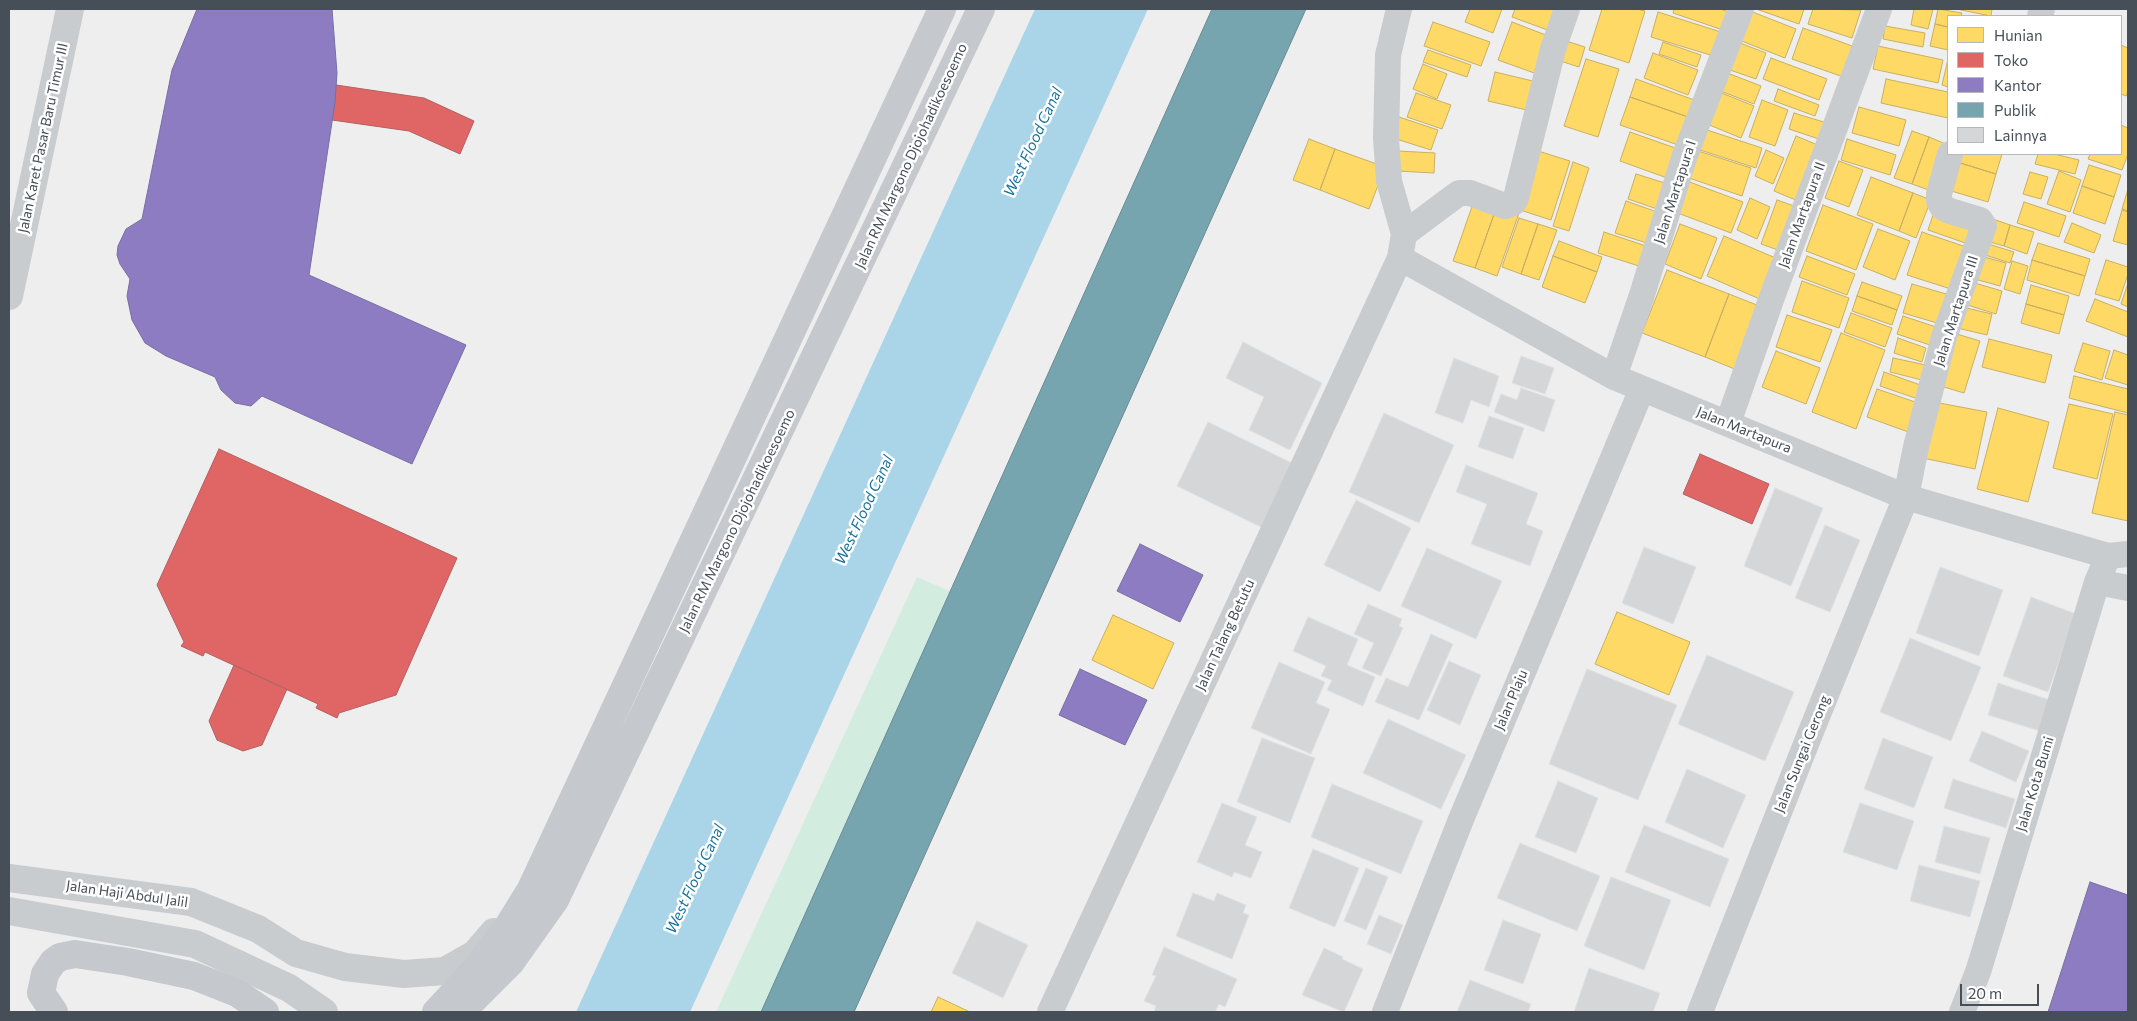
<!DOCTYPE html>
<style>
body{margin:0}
#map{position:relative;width:2137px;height:1021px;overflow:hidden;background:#eee;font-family:Commissioner,sans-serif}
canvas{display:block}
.frame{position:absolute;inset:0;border:10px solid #464e58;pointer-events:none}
.legend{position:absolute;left:1947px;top:15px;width:175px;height:140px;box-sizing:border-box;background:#fff;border:1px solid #b5b8bc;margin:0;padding:6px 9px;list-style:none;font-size:15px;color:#464e58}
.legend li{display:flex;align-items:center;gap:10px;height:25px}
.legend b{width:25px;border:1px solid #b5b8bc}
.scale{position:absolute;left:1960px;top:984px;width:79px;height:22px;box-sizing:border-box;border:2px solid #464e58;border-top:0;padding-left:6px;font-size:15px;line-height:18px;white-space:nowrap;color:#464e58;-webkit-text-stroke:4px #fff;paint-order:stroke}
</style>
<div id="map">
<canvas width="2137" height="1021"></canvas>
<div class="frame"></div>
<ul class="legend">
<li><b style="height:14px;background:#ffd966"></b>Hunian</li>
<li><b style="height:14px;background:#e06666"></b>Toko</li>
<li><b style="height:14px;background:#8e7cc3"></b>Kantor</li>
<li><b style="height:14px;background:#76a5af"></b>Publik</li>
<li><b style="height:14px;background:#d5d6d8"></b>Lainnya</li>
</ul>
<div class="scale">20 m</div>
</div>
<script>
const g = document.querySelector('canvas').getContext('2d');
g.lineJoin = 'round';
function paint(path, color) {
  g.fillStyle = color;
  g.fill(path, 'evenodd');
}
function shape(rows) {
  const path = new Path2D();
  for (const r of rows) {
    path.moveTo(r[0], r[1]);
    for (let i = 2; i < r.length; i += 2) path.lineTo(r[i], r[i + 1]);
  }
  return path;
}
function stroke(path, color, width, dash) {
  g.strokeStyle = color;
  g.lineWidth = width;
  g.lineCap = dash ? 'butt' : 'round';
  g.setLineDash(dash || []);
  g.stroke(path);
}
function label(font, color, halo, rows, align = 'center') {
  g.font = font + ' Commissioner,sans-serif';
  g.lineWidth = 5;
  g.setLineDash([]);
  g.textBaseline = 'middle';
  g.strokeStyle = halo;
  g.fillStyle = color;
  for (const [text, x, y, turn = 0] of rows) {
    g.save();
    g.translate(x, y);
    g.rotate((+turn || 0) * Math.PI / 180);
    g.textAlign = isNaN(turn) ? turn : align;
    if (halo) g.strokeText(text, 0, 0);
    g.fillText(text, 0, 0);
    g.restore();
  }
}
const green = shape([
 [917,577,950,591,761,1012,716,1012]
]);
const water = shape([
 [1035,9,1148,9,690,1012,576,1012]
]);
const homes = shape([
 [1470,9,1502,9,1493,33,1465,22,1470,9],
 [1515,9,1561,9,1553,32,1512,17,1515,9],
 [1602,9,1637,9,1645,11,1629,63,1589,50,1602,9],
 [1674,9,1720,9,1732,13,1726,31,1673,13,1674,9],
 [1756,9,1804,9,1799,24,1756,9],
 [1813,9,1861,10,1852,38,1808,24,1813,9],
 [1914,9,1933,9,1928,29,1911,25,1914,9],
 [1938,9,1962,13,1961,16,1948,16,1948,27,1935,24,1938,9],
 [1956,9,1992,9,1991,16,1956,9],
 [1750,11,1796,29,1785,58,1739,40,1750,11],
 [1658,12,1724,33,1717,57,1651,37,1658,12],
 [1433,22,1490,42,1481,66,1424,46,1433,22],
 [1512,22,1551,37,1537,74,1498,60,1512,22],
 [1935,24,1948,27,1948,50,1930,46,1935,24],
 [1885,26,1925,33,1923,47,1883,39,1885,26],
 [1803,28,1863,50,1852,80,1792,59,1803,28],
 [1560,39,1585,47,1579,67,1554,59,1560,39],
 [1663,42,1701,55,1697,67,1659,54,1663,42],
 [1740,43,1766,53,1756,79,1730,70,1740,43],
 [2121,45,2128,48,2128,92,2126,96,2121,94,2121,45],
 [1878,46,1943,60,1938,83,1873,69,1878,46],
 [1428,50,1471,65,1467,77,1423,62,1428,50],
 [1653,53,1698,70,1688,95,1644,78,1653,53],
 [1771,58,1827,79,1819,100,1763,79,1771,58],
 [1586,59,1619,69,1598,137,1564,126,1586,59],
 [1948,59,1948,87,1942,85,1948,59],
 [1423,64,1447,74,1437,99,1413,89,1423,64],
 [1495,72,1537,82,1531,111,1488,101,1495,72],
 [1725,72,1761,86,1754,104,1718,90,1725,72],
 [1636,79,1700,102,1694,119,1630,97,1636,79],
 [1886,79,1948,92,1948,118,1881,103,1886,79],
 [1778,89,1819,105,1815,116,1774,101,1778,89],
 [1719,92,1754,106,1741,138,1707,124,1719,92],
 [1416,93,1451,105,1442,129,1407,117,1416,93],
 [1630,97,1694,119,1684,147,1620,125,1630,97],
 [1762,100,1788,110,1775,146,1749,137,1762,100],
 [1859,107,1906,120,1899,146,1852,133,1859,107],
 [1794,113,1827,123,1822,140,1789,129,1794,113],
 [1399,117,1438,130,1431,150,1393,138,1399,117],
 [2121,125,2128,128,2128,154,2122,170,2088,159,2090,154,2121,154,2121,125],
 [1704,129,1762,148,1756,168,1697,149,1704,129],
 [1912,131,1929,137,1912,184,1894,178,1912,131],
 [1630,132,1681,150,1670,179,1620,161,1630,132],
 [1796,136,1820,146,1798,201,1774,191,1796,136],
 [1929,137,1948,145,1934,192,1912,184,1929,137],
 [1309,139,1335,149,1320,190,1293,180,1309,139],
 [1847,139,1896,155,1890,175,1841,160,1847,139],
 [1335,149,1385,167,1369,209,1320,190,1335,149],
 [1535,150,1570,161,1551,220,1517,209,1535,150],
 [1766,150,1784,158,1773,184,1755,176,1766,150],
 [1398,151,1435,153,1434,173,1397,171,1398,151],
 [1698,151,1751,168,1742,196,1689,178,1698,151],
 [1959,154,2002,154,1996,174,1957,162,1959,154],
 [2038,154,2054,154,2079,160,2075,174,2035,164,2038,154],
 [1839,161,1863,170,1849,207,1825,198,1839,161],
 [1573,162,1589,168,1569,231,1553,226,1573,162],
 [1957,162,1996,174,1988,202,1948,190,1957,162],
 [2089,165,2121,175,2114,197,2082,186,2089,165],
 [2059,171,2081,180,2070,212,2047,204,2059,171],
 [2030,172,2048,177,2041,199,2023,194,2030,172],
 [1636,174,1668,184,1660,210,1628,199,1636,174],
 [1871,177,1913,193,1899,231,1857,215,1871,177],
 [1687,181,1743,202,1731,233,1675,212,1687,181],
 [2082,186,2114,197,2105,224,2073,213,2082,186],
 [2128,189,2128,211,2122,209,2128,189],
 [1913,193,1931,200,1916,238,1899,231,1913,193],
 [1475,198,1497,206,1475,268,1453,261,1475,198],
 [1750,198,1770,207,1757,239,1737,230,1750,198],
 [1777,200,1797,207,1781,251,1761,244,1777,200],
 [1626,201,1660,213,1650,244,1615,233,1626,201],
 [2024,202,2066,216,2059,237,2017,223,2024,202],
 [1823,205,1873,224,1856,270,1806,251,1823,205],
 [1497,206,1519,213,1497,276,1475,268,1497,206],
 [1935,209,1979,223,1971,245,1928,230,1935,209],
 [2122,210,2128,212,2128,245,2113,241,2122,210],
 [1519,218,1538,224,1521,274,1502,267,1519,218],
 [1990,218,2010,225,2004,246,1983,240,1990,218],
 [2072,223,2101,235,2094,253,2064,242,2072,223],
 [1538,224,1557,230,1539,280,1521,274,1538,224],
 [1680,224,1717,238,1701,279,1665,264,1680,224],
 [2010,225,2034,232,2027,254,2004,246,2010,225],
 [1878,229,1910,241,1895,280,1863,267,1878,229],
 [1604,232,1649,247,1642,267,1598,253,1604,232],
 [1922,232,1969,248,1954,290,1907,275,1922,232],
 [1724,236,1778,259,1762,300,1707,276,1724,236],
 [1559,241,1602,257,1597,272,1553,256,1559,241],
 [1982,242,2014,252,2010,263,1979,253,1982,242],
 [2038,243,2090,259,2085,276,2032,260,2038,243],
 [1977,255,2006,263,2000,286,1971,278,1977,255],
 [1553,256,1597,272,1585,303,1542,287,1553,256],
 [1807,256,1855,274,1847,295,1799,277,1807,256],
 [2032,260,2085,276,2079,296,2027,280,2032,260],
 [2106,260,2128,267,2128,274,2119,301,2095,294,2106,260],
 [2012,261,2028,266,2020,294,2004,289,2012,261],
 [1667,270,1729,294,1705,357,1642,333,1667,270],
 [1802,281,1849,298,1839,328,1792,312,1802,281],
 [1968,281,2002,291,1996,314,1961,303,1968,281],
 [1862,282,1902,296,1897,310,1857,296,1862,282],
 [2128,283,2128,307,2121,304,2128,283],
 [1912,284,1953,296,1944,325,1903,313,1912,284],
 [2031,285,2069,296,2064,315,2026,304,2031,285],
 [1729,294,1767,309,1742,372,1705,357,1729,294],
 [1857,296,1897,310,1892,325,1852,311,1857,296],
 [2095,299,2128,312,2128,337,2086,321,2095,299],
 [2026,304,2064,315,2059,334,2021,323,2026,304],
 [1958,306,1992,314,1987,335,1953,327,1958,306],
 [1851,313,1892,328,1885,347,1844,332,1851,313],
 [1787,315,1832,330,1820,362,1776,347,1787,315],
 [1903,316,1939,328,1933,346,1897,334,1903,316],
 [1950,332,1980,341,1964,393,1934,384,1950,332],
 [1841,333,1885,350,1856,429,1812,412,1841,333],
 [1898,338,1926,348,1922,362,1894,353,1898,338],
 [1989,339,2052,355,2045,383,1982,367,1989,339],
 [2083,343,2110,351,2102,380,2074,371,2083,343],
 [2114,350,2128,355,2128,385,2105,378,2114,350],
 [1776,351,1820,368,1806,404,1762,387,1776,351],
 [1893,358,1926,365,1922,380,1890,372,1893,358],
 [1884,372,1926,387,1921,400,1880,386,1884,372],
 [2074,376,2128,389,2128,413,2069,398,2074,376],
 [1877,389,1921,404,1911,433,1867,417,1877,389],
 [1934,402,1987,412,1975,469,1923,458,1934,402],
 [2069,404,2113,414,2097,479,2053,468,2069,404],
 [1998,408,2049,422,2028,502,1977,489,1998,408],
 [2115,412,2128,415,2128,521,2092,513,2115,412],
 [1617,612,1690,642,1669,695,1595,664,1617,612],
 [1113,615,1174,643,1153,689,1092,660,1113,615],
 [938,997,970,1012,931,1012,938,997]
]);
const shops = shape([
 [336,85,424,98,474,121,460,154,409,131,332,120,336,85],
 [219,449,457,558,396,695,339,713,337,718,316,708,318,704,205,652,203,656,181,646,184,642,157,585,219,449],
 [1700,454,1769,484,1752,524,1683,494,1700,454],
 [234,665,287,689,262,745,243,751,217,740,209,721,234,665]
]);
const offices = shape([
 [197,9,332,9,337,73,335,102,309,275,466,345,412,464,262,396,251,406,235,403,221,390,215,377,166,356,145,343,132,320,127,296,130,279,120,264,117,255,118,246,126,229,142,219,172,70,197,9],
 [1140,544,1203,575,1180,622,1117,591,1140,544],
 [1080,669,1147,700,1125,745,1059,715,1080,669],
 [2090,882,2128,895,2128,1012,2048,1012,2090,882]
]);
const public = shape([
 [1212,9,1306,9,854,1012,761,1012,1212,9]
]);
const building = shape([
 [1243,342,1322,383,1290,450,1249,430,1264,397,1226,378,1243,342],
 [1521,356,1554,368,1545,394,1512,383,1521,356],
 [1454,358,1499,376,1489,407,1471,400,1463,423,1435,413,1454,358],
 [1521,388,1555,400,1544,432,1494,412,1501,394,1517,400,1521,388],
 [1384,413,1454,445,1419,523,1349,492,1384,413],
 [1489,416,1524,428,1513,459,1478,447,1489,416],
 [1208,422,1296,465,1265,529,1177,486,1208,422],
 [1466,465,1538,493,1526,524,1543,531,1530,566,1471,544,1487,504,1456,492,1466,465],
 [1775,488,1823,508,1791,586,1744,566,1775,488],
 [1356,500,1411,528,1380,592,1324,565,1356,500],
 [1825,525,1860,540,1830,612,1795,598,1825,525],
 [1644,547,1696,567,1673,624,1622,603,1644,547],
 [1427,548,1502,581,1476,639,1401,606,1427,548],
 [1940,567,2003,590,1979,656,1916,633,1940,567],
 [2031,597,2076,614,2048,692,2003,676,2031,597],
 [1368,604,1402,619,1399,626,1403,628,1381,676,1362,668,1374,643,1354,634,1368,604],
 [1308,617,1358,639,1347,665,1375,677,1363,706,1327,690,1332,680,1321,676,1326,666,1293,651,1308,617],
 [1431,634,1453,644,1419,720,1375,702,1386,678,1408,687,1431,634],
 [1910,638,1981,667,1951,741,1880,712,1910,638],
 [1707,655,1794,692,1765,761,1678,724,1707,655],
 [1449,661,1481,675,1460,725,1427,710,1449,661],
 [1279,662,1325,682,1316,703,1330,709,1311,754,1251,728,1279,662],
 [1587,669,1677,705,1638,800,1549,764,1587,669],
 [1998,683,2050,700,2040,731,1988,715,1998,683],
 [1388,719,1466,755,1441,809,1363,773,1388,719],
 [1982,731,2029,751,2016,782,1969,761,1982,731],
 [1262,738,1315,758,1290,823,1237,802,1262,738],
 [1883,738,1933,757,1914,808,1864,789,1883,738],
 [1687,769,1746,795,1723,848,1665,822,1687,769],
 [1953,779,2015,799,2006,828,1944,808,1953,779],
 [1558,781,1598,798,1576,853,1535,837,1558,781],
 [1332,784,1423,821,1401,874,1311,837,1332,784],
 [1222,803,1257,817,1245,845,1262,852,1251,878,1234,872,1232,877,1197,862,1222,803],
 [1860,803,1914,821,1897,870,1843,852,1860,803],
 [1644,825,1729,859,1710,907,1625,872,1644,825],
 [1944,826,1990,838,1980,874,1935,862,1944,826],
 [1520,843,1600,876,1577,931,1497,898,1520,843],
 [1313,849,1359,868,1335,927,1289,908,1313,849],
 [1919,865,1980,881,1970,917,1910,901,1919,865],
 [1366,868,1388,877,1366,930,1344,921,1366,868],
 [1611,877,1671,900,1644,970,1584,946,1611,877],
 [1193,893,1214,901,1217,893,1246,905,1243,913,1249,915,1232,959,1176,936,1193,893],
 [1379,915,1403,925,1391,954,1367,944,1379,915],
 [1503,920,1541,934,1523,984,1484,970,1503,920],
 [977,921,1028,945,1003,998,952,973,977,921],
 [1164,947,1237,979,1225,1007,1219,1004,1215,1012,1154,1012,1156,1006,1144,1001,1156,976,1152,975,1164,947],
 [1324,948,1343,957,1342,959,1363,969,1344,1012,1302,995,1324,948],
 [1589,968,1660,993,1653,1012,1574,1012,1589,968],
 [1470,980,1531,1004,1528,1012,1457,1012,1470,980]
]);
const minor = shape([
 [2040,16,2042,9],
 [1404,234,1459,193,1470,193,1505,206,1513,203,1516,198,1553,49,1567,9],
 [1400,258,1614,377,1906,497,2108,556,2128,554],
 [1614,377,1642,295,1684,158,1741,9],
 [1728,423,1772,297,1879,9],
 [2097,582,2128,588],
 [1050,1012,1400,258,1404,234,1389,181,1386,138,1388,55,1399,9],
 [1385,1012,1462,817,1642,389],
 [1700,1012,1810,734,1906,497,1916,447,1944,337,1984,226,1980,220,1950,211,1942,207,1939,201,1939,194,1950,154],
 [1962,1012,1978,972,2097,582,2108,556]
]);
const tertiary = shape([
 [9,296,70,9],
 [9,878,191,902,258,929,296,953,345,967,404,974,445,971,475,954,494,932],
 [9,911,195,944,289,988,324,1012]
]);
const primary = shape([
 [54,1012,41,993,45,974,53,962,60,957,75,954,128,962,194,976,237,993,265,1012],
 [436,1012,477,968,507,928,531,889,942,9],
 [461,1012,511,962,555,900,981,9]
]);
const streetNames = [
 ["Jalan Karet Pasar Baru Timur III",43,138,-78],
 ["Jalan RM Margono Djojohadikoesoemo",911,156,-65],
 ["Jalan Martapura I",1675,192,-72],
 ["Jalan Martapura II",1802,215,-70],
 ["Jalan Martapura III",1956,311,-72],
 ["Jalan Martapura",1744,430,22],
 ["Jalan RM Margono Djojohadikoesoemo",737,521,-64],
 ["Jalan Talang Betutu",1225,635,-65],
 ["Jalan Plaju",1511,700,-67],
 ["Jalan Sungai Gerong",1802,754,-68],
 ["Jalan Kota Bumi",2035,784,-73],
 ["Jalan Haji Abdul Jalil",127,894,8]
];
const waterNames = [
 ["West Flood Canal",1033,142,-65],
 ["West Flood Canal",864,510,-65],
 ["West Flood Canal",695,879,-65]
];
paint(green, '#d3ece0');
paint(water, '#aad4e8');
paint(homes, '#ffd966');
stroke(homes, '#c8af62', 1);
paint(shops, '#e06666');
stroke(shops, '#b25f62', 1);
paint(offices, '#8e7cc3');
stroke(offices, '#786ea3', 1);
paint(public, '#76a5af');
stroke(public, '#688b95', 1);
paint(building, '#d5d6d8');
stroke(building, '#dfe0e1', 1);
stroke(minor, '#c9cccf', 26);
stroke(tertiary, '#c9cccf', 28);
stroke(primary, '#c5c8cc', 28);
label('14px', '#464e58', '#fff', streetNames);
label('italic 15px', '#16719b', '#fff', waterNames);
</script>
